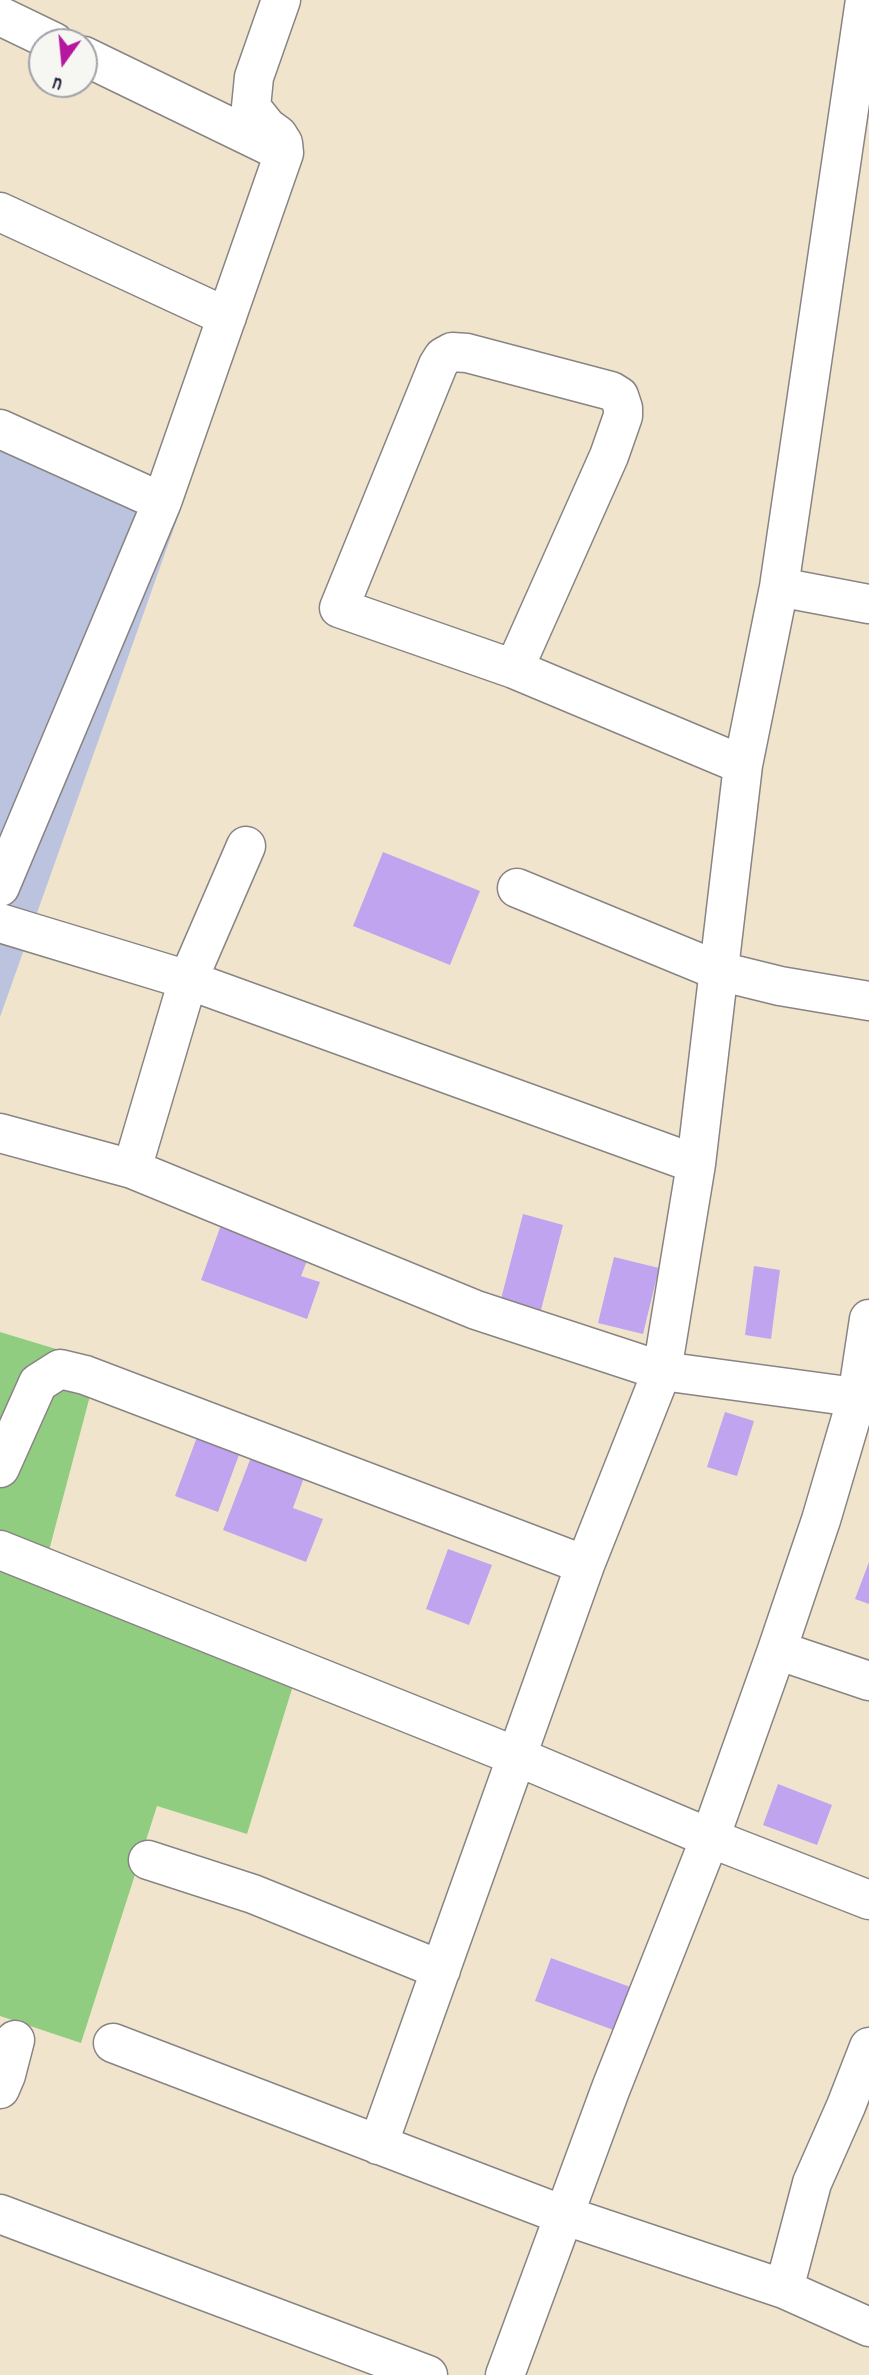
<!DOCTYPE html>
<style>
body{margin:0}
#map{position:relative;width:869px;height:2375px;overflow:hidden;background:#f0e5cc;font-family:Dekko,sans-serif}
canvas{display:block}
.north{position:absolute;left:28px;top:28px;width:70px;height:70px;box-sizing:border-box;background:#f6f6f2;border:2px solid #a1a1a9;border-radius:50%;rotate:195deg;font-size:19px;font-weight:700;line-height:28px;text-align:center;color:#22223b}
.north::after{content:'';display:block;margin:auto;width:24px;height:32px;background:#b5179e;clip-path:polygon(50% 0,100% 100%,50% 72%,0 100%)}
</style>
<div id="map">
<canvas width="869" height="2375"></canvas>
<div class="north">U</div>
</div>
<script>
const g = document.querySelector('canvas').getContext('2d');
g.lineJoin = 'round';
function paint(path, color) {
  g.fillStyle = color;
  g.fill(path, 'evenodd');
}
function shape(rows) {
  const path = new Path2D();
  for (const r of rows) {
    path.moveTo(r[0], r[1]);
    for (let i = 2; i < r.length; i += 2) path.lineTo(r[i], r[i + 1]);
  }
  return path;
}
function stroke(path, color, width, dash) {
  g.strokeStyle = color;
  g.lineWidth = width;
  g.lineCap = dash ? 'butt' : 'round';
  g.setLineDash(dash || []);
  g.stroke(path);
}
const industrial = shape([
 [0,417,185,497,0,1017]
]);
const green = shape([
 [0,1332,99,1362,47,1558,296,1676,247,1834,157,1806,81,2043,0,2016]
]);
const building = shape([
 [383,852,480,891,450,965,353,926],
 [523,1214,563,1225,541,1310,501,1299],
 [221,1225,308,1258,301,1276,320,1282,307,1319,201,1280],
 [614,1257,659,1268,643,1334,598,1323],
 [754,1266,780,1270,771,1339,745,1335],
 [725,1412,754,1421,737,1476,707,1467],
 [200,1429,243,1444,218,1512,175,1496],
 [253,1452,306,1472,293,1508,323,1519,306,1562,223,1530],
 [448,1549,492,1565,469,1625,426,1609],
 [869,1562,869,1604,855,1599],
 [778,1784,832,1805,817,1845,763,1825],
 [551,1958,633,1988,616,2031,535,2001]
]);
const minor = shape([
 [0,16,54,42],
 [84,56,282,152],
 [0,212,227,317],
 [0,429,162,502],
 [779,587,869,604],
 [514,669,609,456,623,416,623,408,619,396,611,391,467,353,452,352,443,357,438,365,339,608,514,669,743,765],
 [0,887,162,502,284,153,283,143,278,135,267,127,251,107,254,77,281,0],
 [517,888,719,971,780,986,869,1001],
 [0,923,188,980,696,1164],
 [0,1133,132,1169,476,1310,662,1371,869,1399],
 [132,1169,188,980,246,846],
 [0,1468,38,1383,60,1369,85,1375,585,1565],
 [0,1550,518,1757,710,1838,869,1900],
 [777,1650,869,1681],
 [148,1860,253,1894,441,1970],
 [113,2043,563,2215,784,2289,869,2327],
 [0,2089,6,2075,15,2040],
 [378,2145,585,1565,662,1371,696,1164,743,765,779,587,865,0],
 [0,2214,428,2375],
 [784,2289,812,2183,846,2106,869,2047],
 [505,2375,611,2088,710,1838,777,1650,821,1520,857,1398,869,1319]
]);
paint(industrial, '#bbc3de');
paint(green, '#91cd81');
paint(building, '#c0a4ef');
stroke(minor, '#898484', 41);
stroke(minor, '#fff', 38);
</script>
